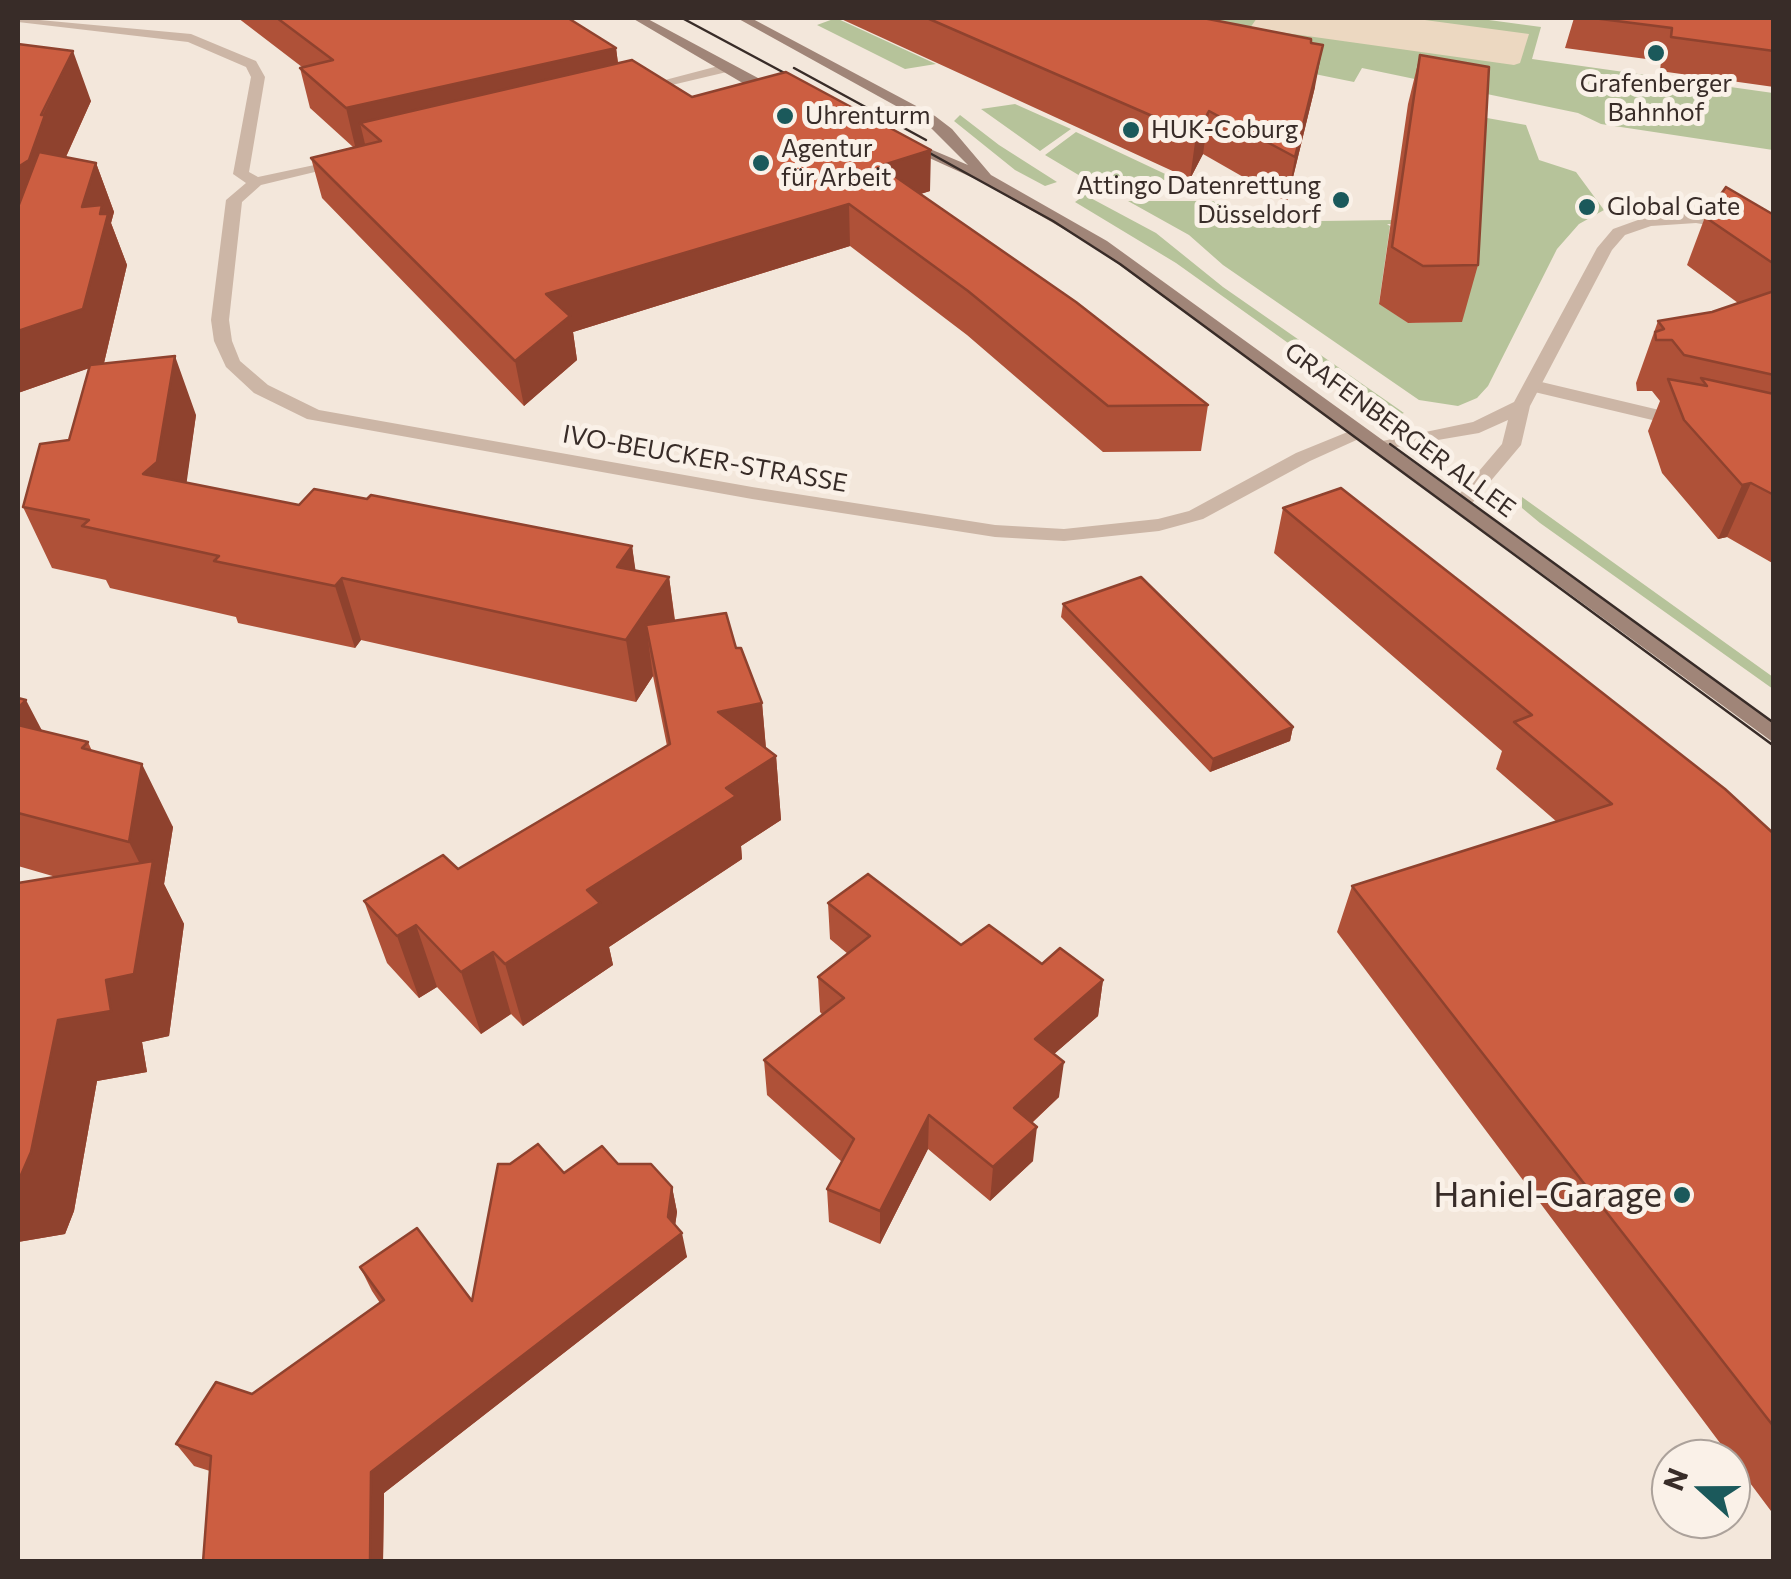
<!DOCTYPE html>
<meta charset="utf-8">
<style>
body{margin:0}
#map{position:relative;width:1791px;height:1579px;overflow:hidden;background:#f3e7db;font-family:Commissioner,sans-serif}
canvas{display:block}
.frame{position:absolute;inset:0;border:20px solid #382c28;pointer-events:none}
.north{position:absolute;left:1651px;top:1439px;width:100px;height:100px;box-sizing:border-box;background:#faf1e8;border:2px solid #aca29b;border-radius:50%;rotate:291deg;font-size:28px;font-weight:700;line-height:40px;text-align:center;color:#382c28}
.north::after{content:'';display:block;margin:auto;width:35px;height:45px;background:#1b595b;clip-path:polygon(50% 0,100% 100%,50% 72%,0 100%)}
</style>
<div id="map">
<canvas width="1791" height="1579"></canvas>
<div class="frame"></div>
<div class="north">N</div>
</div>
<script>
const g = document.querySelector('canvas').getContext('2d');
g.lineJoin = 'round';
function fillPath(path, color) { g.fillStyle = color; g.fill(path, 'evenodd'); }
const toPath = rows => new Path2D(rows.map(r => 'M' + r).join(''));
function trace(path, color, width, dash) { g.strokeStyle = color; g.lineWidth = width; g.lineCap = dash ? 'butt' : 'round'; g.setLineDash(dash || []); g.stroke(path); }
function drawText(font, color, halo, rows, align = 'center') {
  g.font = font + ' Commissioner,sans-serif'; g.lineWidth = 10; g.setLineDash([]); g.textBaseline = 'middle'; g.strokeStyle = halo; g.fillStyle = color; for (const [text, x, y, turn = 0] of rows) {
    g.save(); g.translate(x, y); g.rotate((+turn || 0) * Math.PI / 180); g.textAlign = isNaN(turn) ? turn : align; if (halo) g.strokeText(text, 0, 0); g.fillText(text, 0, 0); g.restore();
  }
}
const green = toPath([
 [836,18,936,64,905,69,817,25],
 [1110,18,1474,18,1541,27,1532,59,1773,93,1773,150,1601,124,1578,113,1362,68,1354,82,1285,68],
 [1015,104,1071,129,1040,151,981,109],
 [960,115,999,145,1057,182,1045,186,1015,170,954,121],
 [1476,116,1526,125,1539,160,1576,172,1604,210,1579,224,1557,249,1488,386,1477,398,1458,406,1419,400,1223,265,1189,235,1128,201,1213,201,1250,222,1393,220,1393,224,1387,224,1390,226,1379,303,1408,323,1462,321],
 [1076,132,1178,180,1087,180,1045,155],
 [1085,195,1156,233,1223,287,1404,413,1398,415,1375,405,1176,263,1075,202],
 [1522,497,1773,677,1773,689,1540,523,1522,508]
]);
const plaza = toPath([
 [1257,18,1410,18,1529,34,1520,63,1514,65,1250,28]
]);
const pedestrian = toPath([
 [1533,380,1693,418,1696,422,1686,428,1526,390,1526,382,1533,380]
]);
const minor = toPath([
 [18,18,191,34,256,61,265,77,249,172,258,177,352,157,352,163,261,185,242,202,229,320,232,341,240,361,268,385,319,410,752,487,995,525,1064,529,1158,519,1189,511,1296,453,1355,429,1362,427,1372,433,1310,461,1203,519,1159,531,1064,541,995,537,752,499,307,419,254,393,226,367,214,341,211,320,226,200,246,183,233,174,251,77,246,67,188,42,18,22,18,18],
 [726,64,731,65,731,71,634,94,627,90,726,64],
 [1696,213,1774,227,1774,237,1696,223,1651,226,1625,235,1612,250,1530,406,1521,445,1468,508,1461,510,1451,504,1502,444,1508,420,1479,433,1373,451,1373,443,1473,422,1514,402,1597,248,1613,229,1649,216,1696,213]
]);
const secondary = toPath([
 [632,18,646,18,786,93,779,97,746,85,632,18],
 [737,18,751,18,935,116,952,129,991,175,1107,241,1774,723,1774,743,1095,247,982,182,892,141,904,138,968,165,925,122,737,18]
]);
const tram = toPath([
 [682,18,805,84],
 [794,68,926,140],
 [906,140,1053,221,1120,264,1774,746],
 [1390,444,1774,723]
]);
const wall = toPath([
 [238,18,568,18,616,48,618,63,692,97,930,191,920,194,1208,405,1201,451,1103,452,967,335,850,246,573,332,577,360,524,406,322,198,311,158,353,147,310,108,300,68,302,67],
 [839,18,1203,18,1311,43,1315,87,1287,202,1203,154,1190,179],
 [1574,18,1774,18,1774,87,1660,71,1661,61,1565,48],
 [18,44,91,101,66,157,96,163,114,212,111,223,127,265,104,363,99,364,196,415,186,482,299,505,632,546,635,570,669,577,675,620,736,648,762,703,766,748,776,756,781,820,741,846,742,859,609,947,613,965,523,1026,511,1014,481,1034,437,987,419,998,387,963,364,901,458,869,667,746,653,676,636,702,361,640,355,648,238,623,236,617,110,588,106,580,52,568,23,507,69,440,89,368,18,393],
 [1420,55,1478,265,1462,322,1408,323,1379,304,1408,104],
 [1774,215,1774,564,1727,537,1718,539,1662,473,1648,431,1660,401,1652,391,1637,391,1636,383,1658,321,1712,312,1738,303,1687,265,1705,217],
 [1283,508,1774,834,1774,1515,1337,932,1352,886,1557,822,1496,769,1502,751,1274,553],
 [1063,604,1293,727,1290,741,1210,772,1061,617],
 [18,698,42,731,88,742,92,751,173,827,164,884,184,924,169,1036,142,1042,147,1072,97,1081,74,1211,65,1234,18,1242,18,883,56,877,18,866],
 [828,903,961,945,1103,980,1098,1016,1054,1054,1059,1097,1032,1123,1033,1161,990,1201,928,1149,880,1244,829,1222,827,1189,842,1162,767,1095,764,1060,823,1015,820,1012,818,977,848,954,830,939],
 [618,1164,672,1187,677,1212,675,1226,687,1257,384,1493,383,1562,203,1562,210,1471,194,1466,176,1444,252,1394,380,1303,372,1291,360,1267,472,1301,564,1173]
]);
const shadedWall = toPath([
 [1323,45,1315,87,1287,202,1295,157],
 [616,48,621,87,360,123,366,148,356,150,346,108],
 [73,51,91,101,63,163,30,226,18,196,18,167],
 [1209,111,1203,154,1190,179,1196,135],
 [931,150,930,191,880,207,880,166],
 [96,163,114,212,111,223,127,265,104,363,18,393,18,331,82,207],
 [849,204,850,246,573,332,577,360,524,406,515,361,546,294],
 [175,356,196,415,181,523,143,474],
 [1751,483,1727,537,1718,539,1742,485],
 [632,546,641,608,617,567],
 [669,577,677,639,646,625,653,676,636,702,626,640],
 [342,578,361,640,355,648,335,586],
 [26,700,59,763,18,747,18,708],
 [762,703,767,762,776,756,781,820,741,846,742,859,609,947,613,965,523,1026,505,964,587,890,718,712],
 [1293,727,1290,741,1210,772,1213,759],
 [142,764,173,827,164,884,184,924,169,1036,142,1042,147,1072,97,1081,74,1211,65,1234,18,1242,18,1176,58,1020,106,980,149,882,129,842],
 [416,925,437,987,419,998,397,936],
 [493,952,511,1014,481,1034,461,972],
 [1103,980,1098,1016,1031,1074,1035,1039],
 [1064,1062,1059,1097,1011,1142,1014,1108],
 [929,1115,928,1149,880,1244,880,1211],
 [1037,1127,1033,1161,990,1201,993,1167],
 [672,1187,677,1212,673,1240,682,1233,687,1257,384,1493,383,1562,370,1562,371,1472,668,1217]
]);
const building = toPath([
 [277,18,568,18,616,48,346,108,300,68,333,60,277,18],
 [927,18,1203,18,1311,39,1311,43,1323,45,1295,157,1209,111,1196,135,927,18],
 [1593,18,1774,18,1774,51,1671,37,1672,28,1593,18],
 [18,44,73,51,41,115,45,115,29,160,18,167,18,44],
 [1420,55,1489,67,1478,265,1423,266,1392,247,1420,55],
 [632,60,692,97,786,72,931,150,880,166,1076,302,1208,405,1108,406,968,291,849,204,546,294,570,316,515,361,311,158,381,141,360,123,632,60],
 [39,152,96,163,82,207,102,205,100,214,108,214,83,309,18,331,18,207,39,152],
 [1726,187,1774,215,1774,264,1705,217,1726,187],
 [1774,291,1774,375,1684,355,1672,340,1656,340,1655,332,1664,329,1658,321,1712,312,1774,291],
 [175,356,157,462,143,474,299,505,314,489,367,499,371,495,632,546,617,567,669,577,626,640,342,578,335,586,214,561,219,556,82,526,89,520,23,507,40,444,69,440,90,365,175,356],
 [1701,378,1774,394,1774,495,1751,483,1742,485,1684,420,1668,379,1707,386,1701,378],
 [1341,488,1725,789,1774,834,1774,1427,1352,886,1612,804,1514,722,1532,715,1283,508,1341,488],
 [1141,577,1293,727,1213,759,1063,604,1141,577],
 [726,613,736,648,741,648,762,703,718,712,776,756,726,788,736,796,587,890,600,903,505,964,493,952,461,972,416,925,397,936,364,901,443,855,458,869,670,744,646,625,726,613],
 [18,698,26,700,18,708,18,698],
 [18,725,88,742,82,748,142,764,129,842,18,813,18,725],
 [153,861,134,974,106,980,111,1011,58,1020,31,1152,21,1175,18,1176,18,883,153,861],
 [868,874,961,945,989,925,1042,964,1060,948,1103,980,1035,1039,1064,1062,1014,1108,1037,1127,993,1167,929,1115,880,1211,827,1189,854,1139,764,1060,844,998,818,977,870,936,828,903,868,874],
 [538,1144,564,1173,602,1146,618,1164,651,1164,672,1187,668,1217,682,1233,371,1472,370,1562,203,1562,211,1456,176,1444,216,1382,252,1394,384,1300,360,1267,417,1228,472,1301,498,1164,510,1164,538,1144]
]);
const markers = [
 [1656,53,10,"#1b595b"],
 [785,116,10,"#1b595b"],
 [1131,130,10,"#1b595b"],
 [761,163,10,"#1b595b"],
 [1341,200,10,"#1b595b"],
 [1587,207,10,"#1b595b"],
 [1682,1195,10,"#1b595b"]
];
const farPoinames = [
 ["Grafenberger",1656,84,"center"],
 ["Bahnhof",1656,113,"center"],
 ["Uhrenturm",805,116],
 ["HUK-Coburg",1151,130],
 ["Agentur",781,149],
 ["für Arbeit",781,178],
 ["Attingo Datenrettung",1321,186,"right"],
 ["Düsseldorf",1321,215,"right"],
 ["Global Gate",1607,207]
];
const farStreetnames = [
 ["GRAFENBERGER ALLEE",1400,430,36],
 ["IVO-BEUCKER-STRASSE",705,459,10]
];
const nearPoinames = [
 ["Haniel-Garage",1662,1195]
];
fillPath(green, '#b6c39a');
fillPath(plaza, '#ecd8c1');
fillPath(pedestrian, '#ccb6a6');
fillPath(minor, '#ccb6a6');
fillPath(secondary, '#a08578');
trace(tram, '#382c28', 2.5);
fillPath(wall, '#af5138');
fillPath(shadedWall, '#8f422e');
fillPath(building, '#cc5e41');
trace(building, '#8f422e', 2.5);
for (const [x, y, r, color] of markers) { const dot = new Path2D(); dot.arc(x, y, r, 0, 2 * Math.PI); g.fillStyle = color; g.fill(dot); trace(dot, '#faf1e8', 4); }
drawText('25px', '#382c28', '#faf1e8', farPoinames, 'left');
drawText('25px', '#382c28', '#faf1e8', farStreetnames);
drawText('35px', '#382c28', '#faf1e8', nearPoinames, 'right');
</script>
